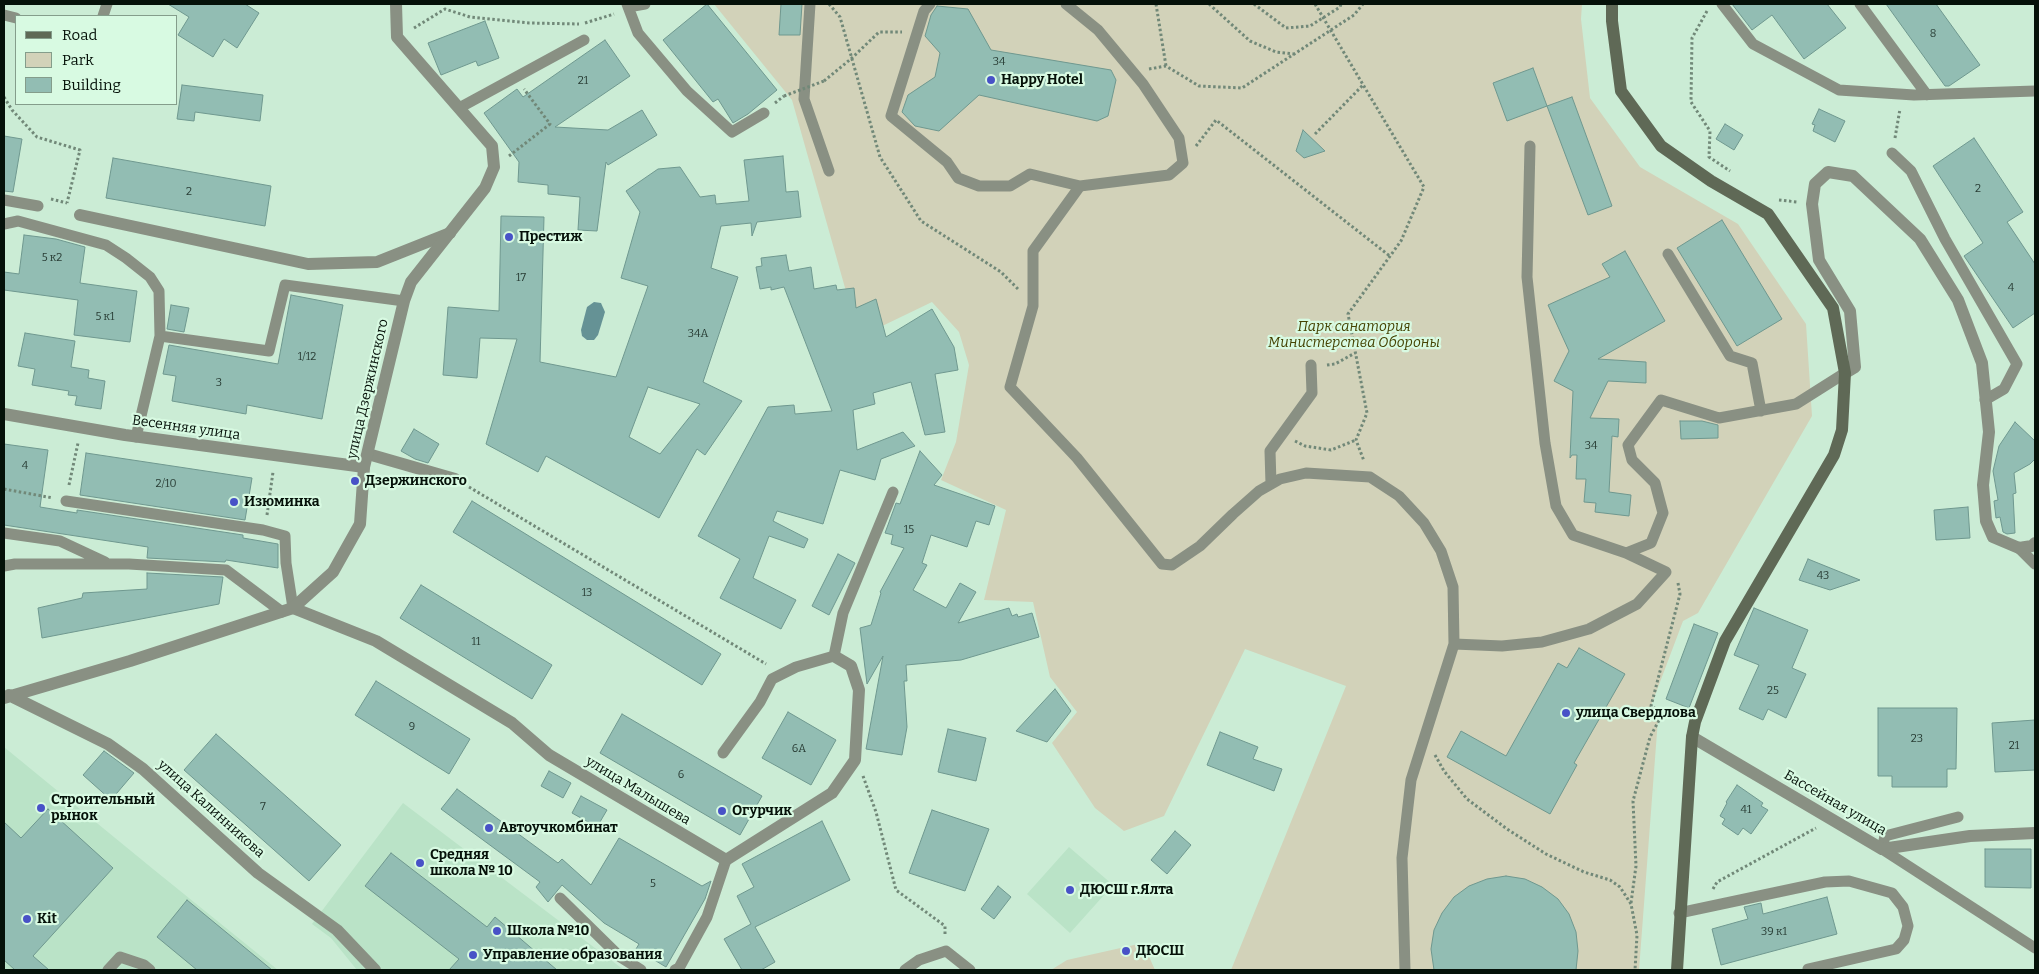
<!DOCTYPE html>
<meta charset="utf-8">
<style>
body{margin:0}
#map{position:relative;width:2039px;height:974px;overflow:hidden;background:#cbecd5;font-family:Bitter,serif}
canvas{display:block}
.frame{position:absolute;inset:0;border:5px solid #051109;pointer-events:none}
.legend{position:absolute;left:15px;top:15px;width:162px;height:90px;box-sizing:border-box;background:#d8fae2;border:1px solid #849d8b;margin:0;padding:6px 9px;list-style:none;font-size:15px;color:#051109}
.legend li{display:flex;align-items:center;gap:10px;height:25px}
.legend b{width:25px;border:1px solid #849d8b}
</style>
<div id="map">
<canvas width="2039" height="974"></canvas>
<div class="frame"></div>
<ul class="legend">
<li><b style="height:6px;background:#5f6956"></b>Road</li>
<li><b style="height:14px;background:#d2d2b9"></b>Park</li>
<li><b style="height:14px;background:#92bdb3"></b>Building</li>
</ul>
</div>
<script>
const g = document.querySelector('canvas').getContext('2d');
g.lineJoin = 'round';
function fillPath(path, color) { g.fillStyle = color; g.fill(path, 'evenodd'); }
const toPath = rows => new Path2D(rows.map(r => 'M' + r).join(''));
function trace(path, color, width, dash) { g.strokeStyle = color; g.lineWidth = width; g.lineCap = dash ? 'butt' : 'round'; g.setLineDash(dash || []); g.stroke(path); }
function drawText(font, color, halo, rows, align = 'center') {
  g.font = font + ' Bitter,serif'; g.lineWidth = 4.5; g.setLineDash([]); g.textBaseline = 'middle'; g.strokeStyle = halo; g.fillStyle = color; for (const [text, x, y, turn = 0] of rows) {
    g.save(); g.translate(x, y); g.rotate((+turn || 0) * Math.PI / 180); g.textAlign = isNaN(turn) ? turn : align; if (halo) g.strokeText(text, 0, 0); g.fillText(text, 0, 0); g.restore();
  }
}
const built = toPath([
 [4,747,153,869,278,970,4,970],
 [403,803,624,970,357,970,331,938,312,924],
 [1069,847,1113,885,1070,933,1027,894]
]);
const green = toPath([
 [714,4,1582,4,1581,19,1590,98,1640,167,1738,224,1806,324,1812,416,1698,613,1683,621,1651,706,1658,719,1639,970,1231,970,1346,686,1245,649,1164,816,1124,831,1095,808,1052,743,1077,712,1050,677,1033,602,984,600,1006,510,941,480,956,442,969,365,959,332,932,302,876,329,851,309,792,100],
 [1143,943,1155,970,1051,970,1067,960]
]);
const water = toPath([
 [594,302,601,303,605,312,598,335,594,340,587,340,582,336,581,330,587,307]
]);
const building = toPath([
 [168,4,245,4,259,13,237,48,224,39,213,57,178,35,189,17,168,4],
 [707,4,777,90,748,114,733,123,718,99,713,102,663,40,707,4],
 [781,4,802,4,800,35,779,35,781,4],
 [1732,4,1827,4,1846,28,1804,59,1772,15,1752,30,1732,4],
 [1886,4,1936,4,1980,65,1949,86,1945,86,1886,4],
 [937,6,968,9,991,50,1111,70,1116,80,1108,116,1097,121,979,95,939,131,915,126,902,112,908,95,935,77,940,53,925,36,931,15,937,6],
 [485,21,499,58,478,66,476,61,441,75,428,43,485,21],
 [605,40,630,76,555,127,608,130,642,110,657,135,608,165,606,162,597,231,578,230,580,197,548,194,548,185,518,182,519,162,484,113,517,89,523,97,605,40],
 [1533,68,1547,106,1507,121,1493,83,1533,68],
 [182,85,263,95,260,121,195,112,194,121,177,119,182,85],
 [1572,97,1612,206,1588,215,1547,106,1572,97],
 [1819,109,1845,121,1835,142,1813,131,1815,125,1812,124,1819,109],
 [1725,124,1743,135,1734,150,1716,139,1725,124],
 [1303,130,1325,151,1304,158,1296,151,1303,130],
 [4,136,22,139,13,192,4,191,4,136],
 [1974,138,2023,212,2007,222,2035,264,2035,313,2013,328,1964,256,1983,243,1933,166,1974,138],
 [783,156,786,192,798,191,801,217,757,222,752,236,751,223,721,226,711,268,738,277,703,382,742,401,705,455,697,449,659,518,546,456,538,472,486,444,517,339,480,338,477,378,443,375,448,307,499,311,501,216,544,217,540,362,616,377,648,286,621,278,640,212,626,191,658,169,680,167,700,197,715,195,716,204,749,201,744,160,783,156],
 [648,387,700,404,660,454,629,437,648,387],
 [113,158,271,186,265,226,106,198,113,158],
 [1722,220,1782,319,1737,346,1677,248,1722,220],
 [24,235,56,239,85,247,80,283,137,291,130,342,74,335,78,300,4,290,4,272,19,274,24,235],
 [1625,251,1665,321,1598,359,1646,362,1646,383,1608,381,1590,418,1619,419,1618,437,1612,436,1609,492,1631,495,1629,516,1595,512,1596,503,1584,502,1586,479,1576,479,1577,455,1572,455,1570,458,1573,391,1554,381,1569,351,1548,305,1610,277,1602,264,1625,251],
 [786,255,789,271,811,267,814,289,836,285,837,290,854,288,856,308,876,299,886,337,932,309,954,347,958,370,935,374,945,432,925,435,911,382,873,393,875,404,853,410,857,450,903,432,915,446,881,459,875,480,840,470,823,524,777,511,773,521,808,539,804,548,769,536,753,578,796,600,781,629,720,598,740,559,698,536,768,407,794,405,795,414,832,411,784,287,771,290,771,287,760,289,756,267,762,266,761,258,786,255],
 [291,295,343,305,322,419,247,405,246,414,172,401,176,376,163,374,169,345,278,364,291,295],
 [171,305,189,308,184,332,167,329,171,305],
 [25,333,75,341,71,367,89,370,88,378,105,381,101,409,75,405,77,396,68,395,69,391,32,385,35,369,18,366,25,333],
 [1680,421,1702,421,1718,425,1718,438,1681,439,1680,421],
 [2015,422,2035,441,2035,459,2030,464,2014,473,2016,493,2013,494,2015,533,2007,534,2003,532,2000,517,1996,518,1994,501,1998,500,1993,471,1999,446,2015,422],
 [414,429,439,444,428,463,415,459,401,451,414,429],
 [4,444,48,450,40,507,77,513,77,510,243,535,243,538,278,544,278,568,226,560,225,562,147,558,148,547,4,525,4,444],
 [920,451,942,475,934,485,995,506,989,525,976,521,967,547,931,535,922,563,927,565,913,590,946,608,960,583,976,592,958,623,1009,608,1012,616,1017,614,1018,617,1032,613,1039,637,961,660,906,665,907,681,904,681,907,727,902,755,866,749,883,656,867,684,860,628,871,625,881,593,880,592,904,548,891,544,893,535,885,533,896,503,900,504,920,451],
 [86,453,252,478,245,520,80,495,86,453],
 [472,501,721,654,702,685,453,532,472,501],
 [1968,507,1970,538,1936,540,1934,510,1968,507],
 [838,554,855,563,829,615,812,606,838,554],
 [1808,559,1860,580,1830,590,1799,580,1808,559],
 [147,573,223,577,219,604,42,638,38,608,82,598,83,593,147,589,147,573],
 [421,585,552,665,532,699,400,618,421,585],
 [1754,608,1808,630,1792,668,1806,674,1786,718,1768,709,1763,720,1739,709,1759,665,1734,655,1754,608],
 [1694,624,1718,633,1689,708,1666,699,1694,624],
 [1579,648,1625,674,1574,763,1577,765,1550,814,1447,757,1461,731,1506,756,1558,663,1567,668,1579,648],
 [376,681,470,739,449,774,355,715,376,681],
 [1055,689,1071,711,1047,742,1016,731,1055,689],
 [1878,708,1957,708,1956,769,1947,769,1947,787,1892,787,1892,776,1878,776,1878,708],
 [788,712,836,740,811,785,762,758,788,712],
 [622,714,762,796,740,835,600,753,622,714],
 [2035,720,2035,770,1995,772,1992,723,2035,720],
 [948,729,986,738,976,781,938,772,948,729],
 [1220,732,1258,747,1253,759,1282,769,1274,791,1207,765,1220,732],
 [216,734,341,845,309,881,184,770,216,734],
 [104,751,134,773,111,800,83,775,104,751],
 [549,771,571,783,563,798,541,786,549,771],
 [1737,785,1763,803,1761,806,1768,810,1751,834,1743,828,1738,835,1722,824,1725,819,1720,816,1727,803,1726,802,1737,785],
 [457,789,558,863,562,859,591,885,619,838,702,886,711,881,705,899,666,967,636,949,639,944,604,923,562,885,548,902,536,887,540,882,441,809,457,789],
 [581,796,607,810,597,827,572,813,581,796],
 [48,809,113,868,33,956,49,970,15,970,4,960,4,822,21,838,48,809],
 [932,810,989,829,965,891,909,873,932,810],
 [822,821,850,880,755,927,775,962,761,970,742,970,724,939,751,924,737,896,754,887,742,864,822,821],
 [1175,831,1191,845,1167,874,1151,860,1175,831],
 [1985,849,2031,849,2031,888,1985,887,1985,849],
 [391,853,487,927,495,917,557,970,449,970,459,959,365,886,391,853],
 [1506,876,1525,879,1542,887,1558,899,1569,914,1576,932,1578,951,1576,970,1434,970,1431,949,1434,930,1442,913,1454,897,1469,886,1487,879,1506,876],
 [998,886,1011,897,994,919,981,909,998,886],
 [1827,897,1837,934,1721,965,1712,929,1748,919,1744,907,1761,903,1763,914,1827,897],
 [187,900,272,970,197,970,157,937,187,900]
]);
const path = toPath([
 [829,4,840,17,880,157,921,221,1001,272,1018,289],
 [1156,4,1166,66],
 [1209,4,1250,41,1276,52,1294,54],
 [1254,4,1286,28,1310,26,1340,7,1341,4],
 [1315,4,1424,187,1401,241,1348,314,1367,413,1356,440,1364,461],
 [1707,11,1692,38,1691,102,1710,131,1709,157,1730,171],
 [585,23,614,14],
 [414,28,445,9,470,17,529,23,579,24],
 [1149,69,1166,66,1199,86,1242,88,1354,15,1363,4],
 [824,81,852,58,879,32,902,32],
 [4,97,12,110,37,137,80,150,67,203],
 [775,103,784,96],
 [1315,134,1364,84],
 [1895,138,1900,109],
 [1196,146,1216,120,1391,257],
 [509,156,550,124,524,89],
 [51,199,67,203],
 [1779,200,1797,202],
 [1327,365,1335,364,1355,353],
 [1295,441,1305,446,1331,450,1356,440],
 [69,485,78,443],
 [469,487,766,664],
 [4,489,53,498],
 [267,515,273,472],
 [1678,583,1680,594,1651,706,1663,713,1680,718],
 [1435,755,1444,771,1467,799,1507,829,1546,854,1584,872,1610,880,1620,887,1631,904,1637,935,1635,970],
 [863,776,876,812,896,890,945,926,945,936],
 [1713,889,1717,882,1816,828],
 [1631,903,1636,866,1633,801,1650,737,1663,713]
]);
const service = toPath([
 [627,4,638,33,687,91,732,132,764,113],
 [810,4,804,99,829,171],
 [930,4,924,11,891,116,947,162,958,178,979,186,1010,186,1030,174,1080,186,1169,175,1183,163,1179,138,1143,84,1098,30,1066,4],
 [1722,4,1753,44,1839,90,1914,95,2035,91],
 [1860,4,1927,95],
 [628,7,645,4],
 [4,15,16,18],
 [103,16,107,4],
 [459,108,584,40],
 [1530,146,1527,277,1545,443,1556,506,1573,535,1626,553,1651,543,1663,513,1655,483,1632,460,1628,445,1661,400,1719,418,1796,404,1845,373],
 [1892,153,1911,171,1945,239,2017,364,2004,389,1985,400],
 [1080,186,1033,251,1033,306,1010,387,1077,458,1162,564,1172,565,1200,546,1233,514,1259,491,1280,479,1306,473,1370,477,1399,496,1424,523,1441,551,1453,587,1454,644,1411,780,1402,858,1405,970],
 [4,200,38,206],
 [4,224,18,221,106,245,126,258,150,277,159,291,160,336],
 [1668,254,1730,356,1752,363,1761,411],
 [136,437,160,336,269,351,285,285,404,301],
 [1271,484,1270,451,1312,393,1311,365],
 [66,501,263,530,285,536,286,563,293,608],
 [4,533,60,541,105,562],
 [2019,548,2035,564],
 [4,566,15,564,129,564,226,570,282,612],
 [1454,644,1502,646,1542,642,1589,629,1637,604,1666,572,1626,553],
 [723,753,760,702,772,679,796,667,834,656,843,613,893,492],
 [1958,817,1885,836,1882,849,2035,948],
 [560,898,619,956,641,970],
 [1679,913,1825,882,1849,881,1892,893,1903,907,1908,926,1904,940,1896,949,1808,969],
 [108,970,120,957,144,965,150,970],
 [675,970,679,968,707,917,726,860],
 [905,970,919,960,946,951,970,970]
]);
const minor = toPath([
 [80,215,308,264,377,262,450,233],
 [1845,373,1855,367,1850,311,1819,260,1812,204,1815,184,1828,172,1853,176,1920,239,1958,300,1982,363,1989,432,1983,485,1986,521,1993,537,2019,548,2032,546,2035,543],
 [4,414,125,435,364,467],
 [368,454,455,479],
 [293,608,376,641,512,723,549,755,726,860,832,793,855,760,859,690,851,666,834,656],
 [1692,737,1882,849,1970,836,2035,833]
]);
const tertiary = toPath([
 [9,695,108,744,143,769,258,873,337,930,375,970],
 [4,698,130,661,293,608,333,572,360,524,364,467,404,301,411,282,485,188,494,167,492,146,397,37,396,4]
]);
const secondary = toPath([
 [1612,4,1612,21,1621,91,1661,146,1711,181,1768,214,1833,308,1845,373,1842,430,1834,455,1725,641,1695,722,1692,737,1677,970]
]);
const pathBridge = toPath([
 [784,96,824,81]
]);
const markers = [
 [991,80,5,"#4852c7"],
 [509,237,5,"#4852c7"],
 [355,481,5,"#4852c7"],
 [234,502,5,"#4852c7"],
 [1566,713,5,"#4852c7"],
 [41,808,5,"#4852c7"],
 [722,811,5,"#4852c7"],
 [489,828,5,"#4852c7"],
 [420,863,5,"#4852c7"],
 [1070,890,5,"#4852c7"],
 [27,919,5,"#4852c7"],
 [497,931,5,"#4852c7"],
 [1126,951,5,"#4852c7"],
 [473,955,5,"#4852c7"]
];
const numberNames = [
 ["8",1933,34],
 ["34",999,62],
 ["21",583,81],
 ["2",1978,189],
 ["2",189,192],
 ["5 к2",52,258],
 ["17",521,278],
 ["4",2011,288],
 ["5 к1",105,317],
 ["34А",698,334],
 ["1/12",307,357],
 ["3",219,383],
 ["34",1591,446],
 ["4",25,466],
 ["2/10",166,484],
 ["15",909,530],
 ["43",1823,576],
 ["13",587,593],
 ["11",476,642],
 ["25",1773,691],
 ["9",412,727],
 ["23",1917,739],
 ["21",2014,746],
 ["6А",799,749],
 ["6",681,775],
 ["7",263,807],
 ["41",1746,810],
 ["5",653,884],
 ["39 к1",1774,932]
];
const poiNames = [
 ["Happy Hotel",1001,80],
 ["Престиж",519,237],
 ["Дзержинского",365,481],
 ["Изюминка",244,502],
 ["улица Свердлова",1576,713],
 ["Строительный",51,800],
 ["рынок",51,816],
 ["Огурчик",732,811],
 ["Автоучкомбинат",499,828],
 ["Средняя",430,855],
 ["школа № 10",430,871],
 ["ДЮСШ г.Ялта",1080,890],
 ["Kit",37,919],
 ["Школа №10",507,931],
 ["ДЮСШ",1136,951],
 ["Управление образования",483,955]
];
const parkNames = [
 ["Парк санатория",1354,327],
 ["Министерства Обороны",1354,343]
];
const streetNames = [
 ["улица Дзержинского",368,389,-77],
 ["Весенняя улица",186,428,8],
 ["улица Малышева",638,791,31],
 ["Бассейная улица",1835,803,30],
 ["улица Калинникова",211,809,42]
];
fillPath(built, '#bae3c7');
fillPath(green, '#d2d2b9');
fillPath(water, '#659295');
fillPath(building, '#92bdb3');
trace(building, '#6f988f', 1);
trace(path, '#718878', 3, [2.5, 2.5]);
trace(service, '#899083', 11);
trace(minor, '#899083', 12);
trace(tertiary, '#899083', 12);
trace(secondary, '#5f6956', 12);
trace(pathBridge, '#718878', 3, [2.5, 2.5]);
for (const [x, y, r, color] of markers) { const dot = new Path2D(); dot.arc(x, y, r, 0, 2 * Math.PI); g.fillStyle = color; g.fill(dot); trace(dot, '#d8fae2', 2); }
drawText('11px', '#283c34', null, numberNames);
drawText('bold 14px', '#051109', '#d8fae2', poiNames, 'left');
drawText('italic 14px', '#454303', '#d8fae2', parkNames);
drawText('14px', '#051109', '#d8fae2', streetNames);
</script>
